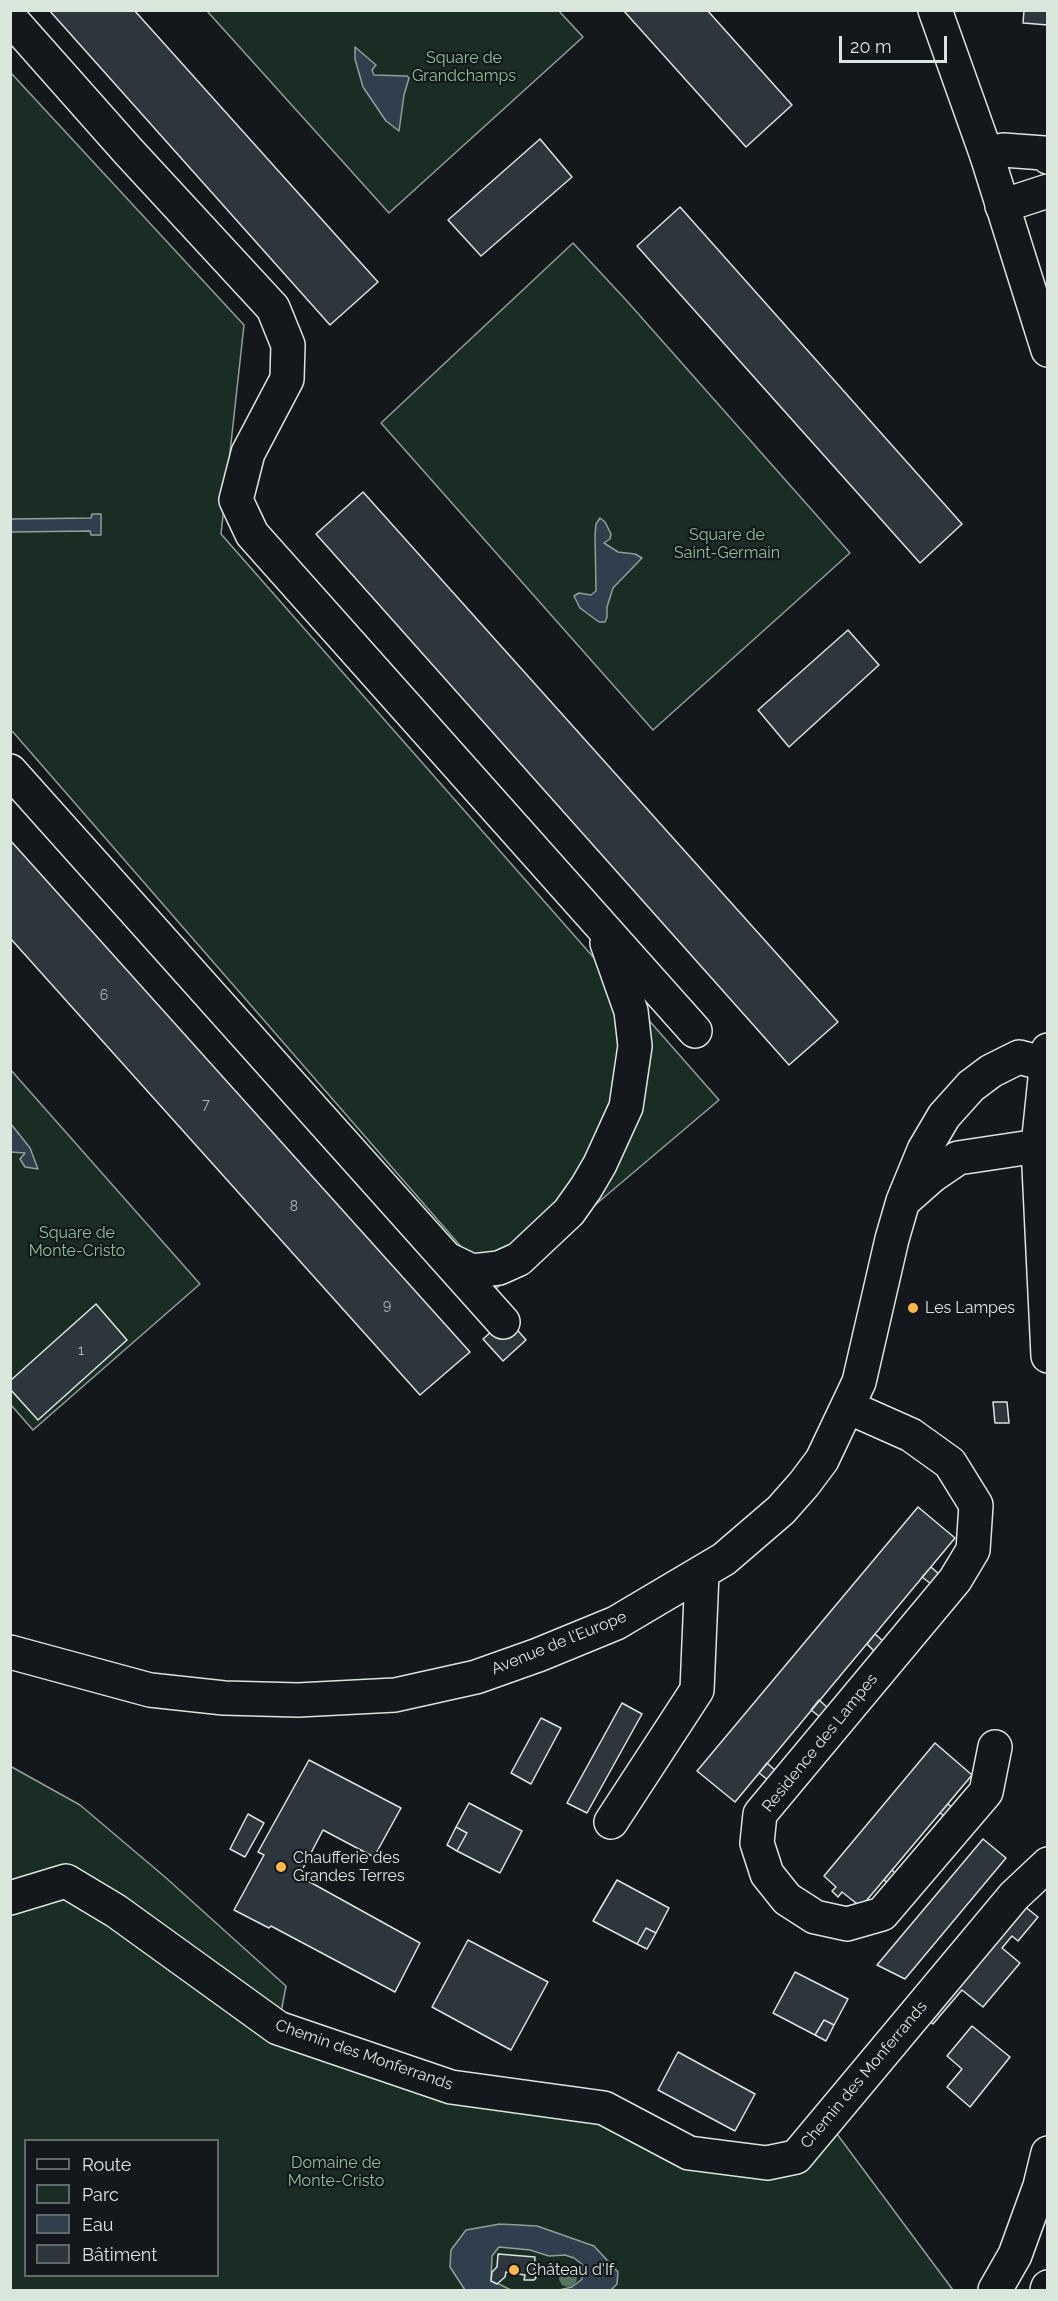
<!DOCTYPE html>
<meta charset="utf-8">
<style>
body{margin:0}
#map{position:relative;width:1058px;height:2301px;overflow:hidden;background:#14181c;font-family:Raleway,sans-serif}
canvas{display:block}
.frame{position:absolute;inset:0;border:12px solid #d8e6dc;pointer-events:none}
.legend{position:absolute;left:24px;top:2139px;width:195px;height:138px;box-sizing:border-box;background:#14181c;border:2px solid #626a69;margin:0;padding:8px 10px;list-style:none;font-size:18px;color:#d8e6dc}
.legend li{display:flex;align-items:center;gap:12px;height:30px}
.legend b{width:30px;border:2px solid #626a69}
.scale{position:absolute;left:839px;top:36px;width:108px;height:27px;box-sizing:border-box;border:3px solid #d8e6dc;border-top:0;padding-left:8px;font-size:18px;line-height:21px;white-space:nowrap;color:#d8e6dc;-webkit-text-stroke:4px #14181c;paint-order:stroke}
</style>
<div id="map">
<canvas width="1058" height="2301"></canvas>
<div class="frame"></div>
<ul class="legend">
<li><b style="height:8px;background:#14181c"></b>Route</li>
<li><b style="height:16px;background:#1a2d24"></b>Parc</li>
<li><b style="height:16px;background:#2f3f4d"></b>Eau</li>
<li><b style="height:16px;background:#2c363c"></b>Bâtiment</li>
</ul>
<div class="scale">20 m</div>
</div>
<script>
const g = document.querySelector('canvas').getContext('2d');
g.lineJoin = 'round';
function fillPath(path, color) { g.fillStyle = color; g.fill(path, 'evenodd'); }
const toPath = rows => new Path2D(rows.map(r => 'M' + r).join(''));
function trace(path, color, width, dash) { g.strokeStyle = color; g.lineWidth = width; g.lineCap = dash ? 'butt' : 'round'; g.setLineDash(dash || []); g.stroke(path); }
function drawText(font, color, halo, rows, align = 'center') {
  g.font = font + ' Raleway,sans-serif'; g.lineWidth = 4.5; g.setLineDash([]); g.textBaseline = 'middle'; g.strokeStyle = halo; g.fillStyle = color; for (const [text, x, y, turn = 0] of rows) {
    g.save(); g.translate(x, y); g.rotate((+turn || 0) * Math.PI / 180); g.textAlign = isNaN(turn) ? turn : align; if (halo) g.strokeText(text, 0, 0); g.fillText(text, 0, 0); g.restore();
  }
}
const green = toPath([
 [207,11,559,11,583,37,389,213,207,11],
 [11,73,244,325,221,534,719,1100,497,1288,13,732,11,732,11,73],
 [573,243,626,300,850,553,653,730,381,423,573,243],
 [10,1069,200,1284,33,1430,11,1405,10,1069],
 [10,1766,80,1805,165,1877,286,1986,278,2028,767,2163,834,2130,953,2290,11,2290,10,1766],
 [26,2140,218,2140,218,2276,26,2276,26,2140]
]);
const water = toPath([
 [355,47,376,65,372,70,374,75,407,76,409,78,404,95,399,131,386,121,363,87,355,59,355,47],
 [92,514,101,514,101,535,91,535,90,531,11,532,11,519,91,518,92,514],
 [600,518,605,522,611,534,610,539,604,543,618,552,635,554,642,558,613,588,607,607,607,617,605,622,599,622,580,608,574,596,579,593,591,595,596,591,595,535,596,524,600,518],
 [11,1124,30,1148,38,1169,25,1167,20,1159,25,1153,11,1152,11,1124],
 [500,2224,537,2226,594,2246,618,2272,617,2284,611,2290,559,2290,572,2287,582,2279,583,2265,574,2258,565,2255,549,2256,530,2250,499,2247,492,2256,491,2280,511,2290,465,2290,450,2267,451,2250,466,2230,500,2224]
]);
const building = toPath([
 [49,10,134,10,378,282,330,325,49,10],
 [623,10,707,10,792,105,746,147,623,10],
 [1024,10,1048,10,1048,25,1023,23,1024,10],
 [540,139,572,177,481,256,448,220,540,139],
 [680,207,962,524,920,563,637,246,680,207],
 [363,492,838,1022,789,1065,316,534,363,492],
 [848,630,879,665,789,747,758,710,848,630],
 [10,840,470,1352,420,1395,10,938,10,840],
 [96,1304,127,1340,38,1420,10,1389,10,1381,96,1304],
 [507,1318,526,1340,503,1361,483,1339,507,1318],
 [993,1402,1007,1402,1009,1423,995,1423,993,1402],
 [918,1507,955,1538,735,1802,697,1771,918,1507],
 [931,1567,940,1575,931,1584,922,1577,931,1567],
 [875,1634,883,1641,874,1651,867,1644,875,1634],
 [819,1700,828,1708,820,1717,811,1710,819,1700],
 [622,1703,642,1714,587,1813,567,1803,622,1703],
 [541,1718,561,1728,531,1784,511,1773,541,1718],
 [935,1743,972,1775,861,1907,842,1892,838,1897,832,1891,836,1887,824,1876,935,1743],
 [309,1760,401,1808,374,1857,323,1830,299,1876,420,1943,395,1992,271,1926,269,1928,234,1910,264,1855,258,1852,309,1760],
 [767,1763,776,1771,768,1780,759,1773,767,1763],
 [469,1803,522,1831,500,1873,457,1851,467,1833,456,1827,469,1803],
 [948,1804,957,1811,949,1820,940,1813,948,1804],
 [248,1814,264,1823,245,1857,230,1849,248,1814],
 [456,1827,467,1833,457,1851,447,1845,456,1827],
 [983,1839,1006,1858,905,1979,877,1965,983,1839],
 [892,1870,901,1879,893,1887,884,1880,892,1870],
 [617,1880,669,1908,656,1933,646,1928,637,1944,593,1921,617,1880],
 [1019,1902,1038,1917,1018,1941,1012,1936,1002,1948,1020,1963,983,2007,962,1990,933,2024,924,2016,1019,1902],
 [646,1928,656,1933,647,1949,637,1944,646,1928],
 [468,1940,548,1982,511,2050,432,2007,468,1940],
 [795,1972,848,1999,834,2025,824,2020,815,2035,773,2013,795,1972],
 [824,2020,834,2025,826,2041,815,2035,824,2020],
 [972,2026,1010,2057,970,2107,947,2087,962,2069,947,2056,972,2026],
 [678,2052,755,2094,735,2131,658,2090,678,2052],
 [498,2254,535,2257,534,2274,536,2278,534,2280,524,2280,525,2275,506,2272,505,2277,497,2284,491,2281,492,2272,497,2267,498,2254]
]);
const minor = toPath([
 [10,18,128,151,273,308,288,345,287,379,248,453,236,500,252,534,695,1031],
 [987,156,1003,150,1044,153,1048,157],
 [1002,206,1048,191],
 [10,771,503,1322],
 [907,1198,933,1175,958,1158,1038,1146,1048,1135],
 [447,1259,472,1271,499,1268,519,1259,569,1212,586,1188,600,1164,626,1107,635,1046,631,1011,607,943],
 [848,1407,911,1435,950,1463,976,1505,973,1550,955,1580,760,1814,757,1843,767,1874,787,1899,815,1917,847,1924,882,1914,986,1792,995,1747],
 [10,1652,150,1690,224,1698,298,1700,395,1695,476,1677,538,1655,616,1623,724,1559,781,1510,804,1484,822,1460,859,1382,892,1239,903,1201,924,1150,944,1116,971,1086,991,1071,1019,1057,1045,1064,1048,1067],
 [611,1822,697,1690,702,1573],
 [10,1898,66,1881,116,1911,278,2028,451,2087,604,2108,689,2153,767,2163,796,2157,1014,1896,1048,1864],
 [1047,2290,1048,2287]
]);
const major = toPath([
 [935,10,987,156,1048,350],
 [1048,1050,1038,1146,1048,1356],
 [995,2290,1015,2255,1040,2186,1048,2153]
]);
const trees = [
 [568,2278]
];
const markers = [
 [913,1308,6,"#ffb74d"],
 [281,1867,6,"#ffb74d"],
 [514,2270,6,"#ffb74d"]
];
const numberNames = [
 ["6",104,996],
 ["7",206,1105],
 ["8",294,1207],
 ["9",387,1306],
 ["1",81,1351]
];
const parkNames = [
 ["Square de",464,58],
 ["Grandchamps",464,76],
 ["Square de",727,535],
 ["Saint-Germain",727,553],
 ["Square de",77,1233],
 ["Monte-Cristo",77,1251],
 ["Domaine de",336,2163],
 ["Monte-Cristo",336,2181]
];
const poiNames = [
 ["Les Lampes",925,1308],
 ["Chaufferie des",293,1858],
 ["Grandes Terres",293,1876],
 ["Château d'If",526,2270]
];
const streetNames = [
 ["Avenue de l'Europe",559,1643,-22],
 ["Residence des Lampes",820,1743,-51],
 ["Chemin des Monferrands",364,2055,19],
 ["Chemin des Monferrands",864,2075,-50]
];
fillPath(green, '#1a2d24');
trace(green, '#939e99', 1.5);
fillPath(water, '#2f3f4d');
trace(water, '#939e99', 1.5);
fillPath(building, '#2c363c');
trace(building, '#d8e6dc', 1.5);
trace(minor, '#d8e6dc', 36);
trace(major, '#d8e6dc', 36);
trace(minor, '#14181c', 33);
trace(major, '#14181c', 33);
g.fillStyle = '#55745f';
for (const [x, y] of trees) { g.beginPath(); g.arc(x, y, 9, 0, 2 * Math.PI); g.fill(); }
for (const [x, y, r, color] of markers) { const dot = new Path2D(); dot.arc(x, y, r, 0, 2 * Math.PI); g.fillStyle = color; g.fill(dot); trace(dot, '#14181c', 2); }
drawText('14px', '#adbab4', null, numberNames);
drawText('16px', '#8ac095', '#14181c', parkNames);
drawText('16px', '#d8e6dc', '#14181c', poiNames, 'left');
drawText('16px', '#d8e6dc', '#14181c', streetNames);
</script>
